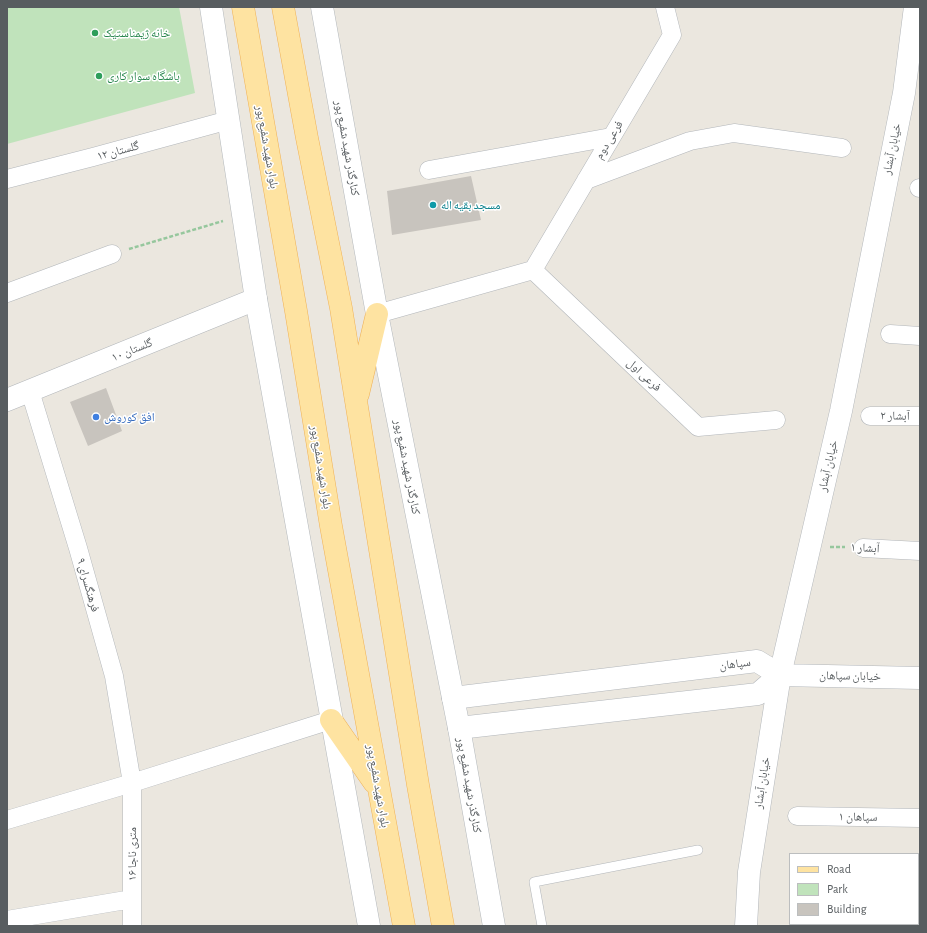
<!DOCTYPE html>
<meta charset="utf-8">
<style>
body{margin:0}
#map{position:relative;width:927px;height:933px;overflow:hidden;background:#ebe7df;font-family:"Alegreya Sans",sans-serif}
canvas{display:block}
.frame{position:absolute;inset:0;border:8px solid #585d60;pointer-events:none}
.legend{position:absolute;left:789px;top:853px;width:130px;height:72px;box-sizing:border-box;background:#fff;border:1px solid #bcbebf;margin:0;padding:5px 7px;list-style:none;font-size:12px;color:#585d60}
.legend li{display:flex;align-items:center;gap:8px;height:20px}
.legend b{width:20px;border:1px solid #bcbebf}
</style>
<div id="map">
<canvas width="927" height="933"></canvas>
<div class="frame"></div>
<ul class="legend">
<li><b style="height:5px;background:#fee3a1"></b>Road</li>
<li><b style="height:11px;background:#c0e3bb"></b>Park</li>
<li><b style="height:11px;background:#c8c4be"></b>Building</li>
</ul>
</div>
<script>
const g = document.querySelector('canvas').getContext('2d');
g.lineJoin = 'round';
function fillPath(path, color) { g.fillStyle = color; g.fill(path, 'evenodd'); }
const toPath = rows => new Path2D(rows.map(r => 'M' + r).join(''));
function trace(path, color, width, dash) { g.strokeStyle = color; g.lineWidth = width; g.lineCap = dash ? 'butt' : 'round'; g.setLineDash(dash || []); g.stroke(path); }
function drawText(font, color, halo, rows, align = 'center') {
  g.font = font + ' "Alegreya Sans","Noto Naskh Arabic",sans-serif'; g.lineWidth = 3; g.setLineDash([]); g.textBaseline = 'middle'; g.strokeStyle = halo; g.fillStyle = color; for (const [text, x, y, turn = 0] of rows) {
    g.save(); g.translate(x, y); g.rotate((+turn || 0) * Math.PI / 180); g.textAlign = isNaN(turn) ? turn : align; if (halo) g.strokeText(text, 0, 0); g.fillText(text, 0, 0); g.restore();
  }
}
const green = toPath([
 [7,7,179,7,195,93,7,144]
]);
const building = toPath([
 [471,176,481,220,392,235,387,191],
 [106,388,122,431,88,446,70,402]
]);
const path = toPath([
 [129,249,223,221],
 [830,547,845,547]
]);
const service = toPath([
 [542,926,534,882,698,850]
]);
const minor = toPath([
 [429,170,611,137],
 [7,179,93,157,229,120],
 [586,180,690,141,734,133,842,148],
 [919,188,920,188],
 [533,270,698,427,776,420],
 [533,270,672,35,665,7],
 [7,293,112,254],
 [377,314,533,270],
 [890,334,920,336],
 [30,391,78,548,114,676,132,783,132,926],
 [870,416,920,416],
 [863,548,920,551],
 [797,816,920,818],
 [7,820,132,783,331,720],
 [7,920,132,899],
 [920,926,920,912]
]);
const tertiary = toPath([
 [7,400,256,299],
 [453,698,757,661,780,675,920,678],
 [459,728,758,694,780,675],
 [746,926,749,872,780,675,841,411,904,93,915,7]
]);
const secondary = toPath([
 [211,7,256,299,369,926],
 [322,7,377,314,459,728,494,926]
]);
const primary = toPath([
 [243,7,296,311,331,526,404,926],
 [283,7,307,138,341,308,418,785,443,926],
 [358,394,377,314],
 [331,720,374,782]
]);
const markers = [
 [95,33,4,"#2e9e5b"],
 [99,76,4,"#2e9e5b"],
 [433,205,4,"#0f9aa8"],
 [96,417,4,"#3f7fe0"]
];
const leisureNames = [
 ["خانه ژیمناستیک",103,33],
 ["باشگاه سوار کاری",107,76]
];
const streetNames = [
 ["فرعی دوم",609,140,-59],
 ["بلوار شهید شفیع پور",267,147,80],
 ["کنارگذر شهید شفیع پور",347,148,80],
 ["خیابان آبشار",892,149,-78],
 ["گلستان ۱۲",118,151,-15],
 ["گلستان ۱۰",132,350,-22],
 ["فرعی اول",644,375,43],
 ["آبشار ۲",895,416,1],
 ["خیابان آبشار",828,466,-77],
 ["بلوار شهید شفیع پور",321,467,81],
 ["کنارگذر شهید شفیع پور",407,467,79],
 ["آبشار ۱",865,548,3],
 ["فرهنگسرای ۹",88,585,74],
 ["سپاهان",735,664,-7],
 ["خیابان سپاهان",850,676,1],
 ["خیابان آبشار",762,783,-81],
 ["کنارگذر شهید شفیع پور",469,785,80],
 ["بلوار شهید شفیع پور",378,786,80],
 ["سپاهان ۱",858,817,1],
 ["۱۶ متری ناجا",132,854,-90]
];
const cultureNames = [
 ["مسجد بقیه اله",441,205]
];
const shopNames = [
 ["افق کوروش",104,417]
];
fillPath(green, '#c0e3bb');
fillPath(building, '#c8c4be');
trace(service, '#b2b6ba', 10);
trace(minor, '#b2b6ba', 19);
trace(tertiary, '#b2b6ba', 23);
trace(secondary, '#b1b6ba', 23);
trace(primary, '#efb054', 23);
trace(path, '#96c79d', 2.5, [4, 2]);
trace(service, '#fff', 9);
trace(minor, '#fff', 18);
trace(tertiary, '#fff', 22);
trace(secondary, '#fff', 22);
trace(primary, '#fee3a1', 22);
for (const [x, y, r, color] of markers) { const dot = new Path2D(); dot.arc(x, y, r, 0, 2 * Math.PI); g.fillStyle = color; g.fill(dot); trace(dot, '#fff', 1.5); }
drawText('12px', '#27864d', '#fff', leisureNames, 'left');
drawText('12px', '#585d60', '#fff', streetNames);
drawText('12px', '#0d838f', '#fff', cultureNames, 'left');
drawText('12px', '#366cbe', '#fff', shopNames, 'left');
</script>
